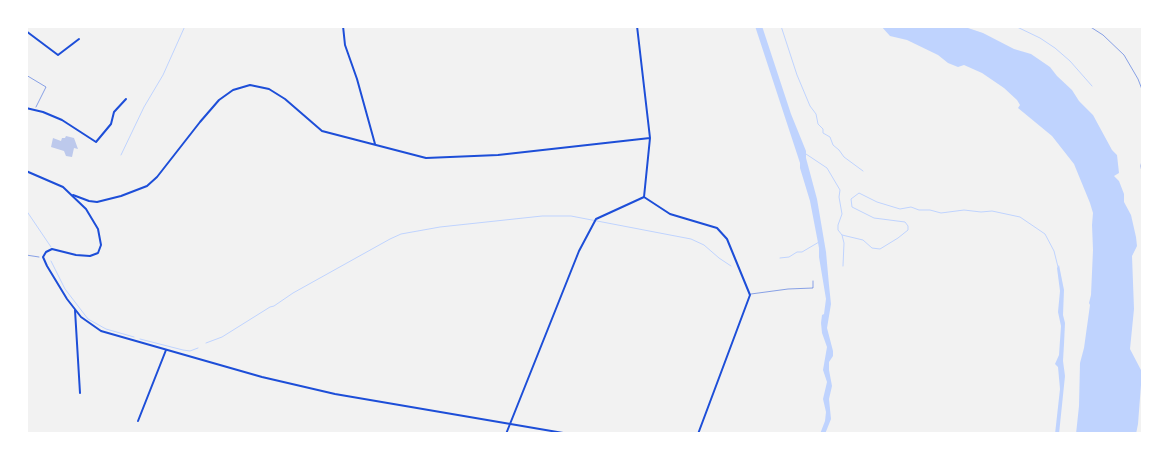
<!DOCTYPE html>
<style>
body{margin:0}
#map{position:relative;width:1169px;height:460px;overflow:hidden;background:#f2f2f2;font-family:"Titillium Web",sans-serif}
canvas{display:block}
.frame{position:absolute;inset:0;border:28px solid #fff;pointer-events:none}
</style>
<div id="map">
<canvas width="1169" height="460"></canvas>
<div class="frame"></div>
</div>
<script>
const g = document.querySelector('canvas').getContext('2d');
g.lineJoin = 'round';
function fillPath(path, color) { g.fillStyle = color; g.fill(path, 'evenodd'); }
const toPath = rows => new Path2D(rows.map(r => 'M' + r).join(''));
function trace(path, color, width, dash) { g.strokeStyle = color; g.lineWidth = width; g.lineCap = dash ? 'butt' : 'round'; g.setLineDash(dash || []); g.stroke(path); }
const water = toPath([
 [755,26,762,26,791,114,806,151,806,158,817,199,826,252,829,285,831,304,827,328,833,351,833,356,829,362,829,370,832,386,829,399,831,419,825,434,820,434,825,421,826,412,823,399,827,382,823,370,827,347,822,333,821,323,822,315,824,314,826,299,819,257,819,248,810,201,800,168,800,163],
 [881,26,962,26,983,33,1014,49,1031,54,1050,67,1057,76,1072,90,1079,101,1093,115,1112,150,1117,155,1119,173,1114,176,1119,181,1124,194,1124,202,1131,215,1136,237,1137,246,1132,256,1134,309,1130,349,1142,372,1138,424,1136,434,1076,434,1079,406,1080,363,1084,348,1090,305,1089,303,1091,295,1093,250,1092,225,1093,213,1090,203,1074,164,1052,136,1018,108,1020,105,1017,100,1004,88,982,73,964,65,958,67,948,63,938,55,907,40,890,36],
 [1059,265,1064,290,1063,315,1065,323,1064,344,1063,361,1065,376,1059,434,1055,434,1060,389,1058,367,1055,364,1059,355,1061,326,1058,312,1060,291,1057,268]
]);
const stream = toPath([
 [781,26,797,75,810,106,816,114,818,124,823,129,823,133,830,137,833,145,839,150,844,157,863,171],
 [1015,26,1040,38,1055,48,1070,61,1092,86],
 [806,154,827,168,840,190,839,197,842,214,838,225,838,230,842,235,863,240,872,248,880,249,898,238,908,230,908,226,905,222,874,218,852,207,851,199,859,193,877,202,900,209,911,207,919,210,930,210,941,213,964,210,981,212,992,211,1020,217,1045,234,1054,251,1058,267],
 [121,155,144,107,163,75,185,26],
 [26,210,51,247],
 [842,235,844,243,843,266],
 [780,258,789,257,797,252,802,252,819,242],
 [51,261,65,289,88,319,106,329,134,337],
 [140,339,183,350,190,351,198,348],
 [206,343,222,337,270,307,274,306,293,293,390,239,401,234,440,227,542,216,571,216,691,239,704,245,719,258,731,266]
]);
const building = toPath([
 [66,136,74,138,78,149,74,148,72,157,66,156,64,151,51,147,53,138,61,141,62,138,65,138]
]);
const path = toPath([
 [1089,26,1103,35,1124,55,1138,79,1143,92],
 [26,75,46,87,36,107],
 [1143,154,1141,166,1143,180],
 [26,255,39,257]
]);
const service = toPath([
 [751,294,788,289,813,288,813,281]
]);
const minor = toPath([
 [343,26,345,45,357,79,375,144],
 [637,26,650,138,644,197],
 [26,31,58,55,79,39],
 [26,108,43,112,62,120,96,142,111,124,114,112,126,99],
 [73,195,89,201,97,202,121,196,147,186,157,177,200,122,219,100,233,90,250,85,269,89,285,99,322,131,426,158,498,155,650,138],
 [644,197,670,214,717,228,727,239,750,295,698,434],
 [75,310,80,393],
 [138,421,166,350],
 [506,434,579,251,596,219,644,197]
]);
const tertiary = toPath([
 [26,171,63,187,86,209,98,229,101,245,98,253,90,256,76,255,52,249,46,252,43,257,47,266,67,299,81,317,101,331,262,377,335,394,569,434]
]);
fillPath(water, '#bfd3fe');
trace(stream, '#bfd3fe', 1);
fillPath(building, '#bdc9ec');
trace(path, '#1d4ed8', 0.5);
trace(service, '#1d4ed8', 0.5);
trace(minor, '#1d4ed8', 2);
trace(tertiary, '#1d4ed8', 2);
</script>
